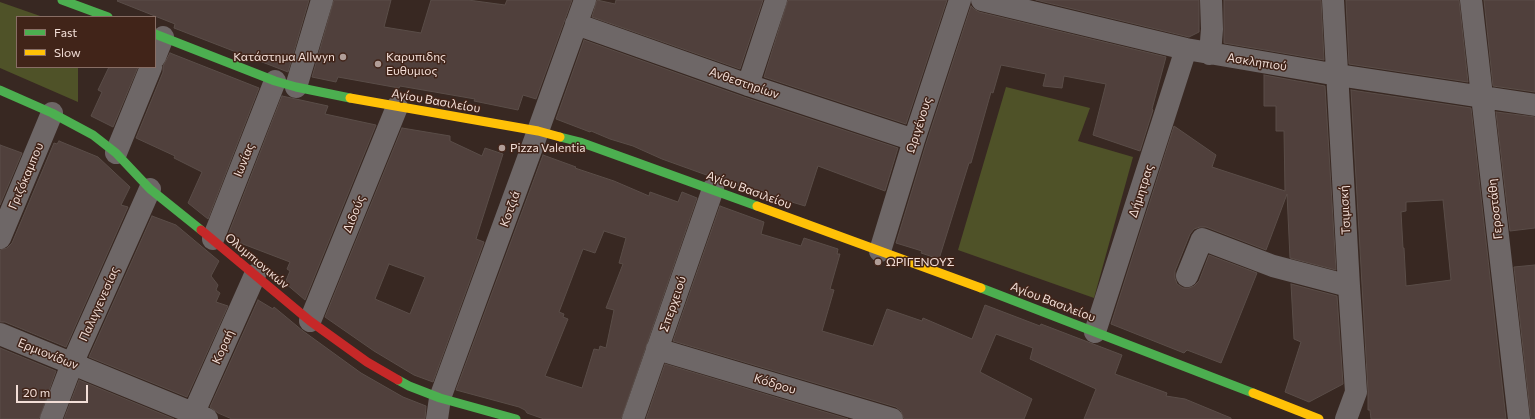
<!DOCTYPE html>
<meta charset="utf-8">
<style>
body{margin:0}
#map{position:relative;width:1535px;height:419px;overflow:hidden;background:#382822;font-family:Commissioner,sans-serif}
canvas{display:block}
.legend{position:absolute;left:16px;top:16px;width:140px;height:52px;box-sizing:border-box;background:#412419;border:1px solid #886e65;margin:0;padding:5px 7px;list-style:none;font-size:12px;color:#f2ded7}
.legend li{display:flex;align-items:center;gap:8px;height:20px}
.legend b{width:20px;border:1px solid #886e65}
.scale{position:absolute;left:16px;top:385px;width:72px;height:18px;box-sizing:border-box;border:2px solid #f2ded7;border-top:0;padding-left:5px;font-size:12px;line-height:14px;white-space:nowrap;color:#f2ded7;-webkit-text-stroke:3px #412419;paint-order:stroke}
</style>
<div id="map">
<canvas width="1535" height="419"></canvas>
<ul class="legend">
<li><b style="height:5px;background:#4caf50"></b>Fast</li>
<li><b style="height:5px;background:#ffc107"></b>Slow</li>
</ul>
<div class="scale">20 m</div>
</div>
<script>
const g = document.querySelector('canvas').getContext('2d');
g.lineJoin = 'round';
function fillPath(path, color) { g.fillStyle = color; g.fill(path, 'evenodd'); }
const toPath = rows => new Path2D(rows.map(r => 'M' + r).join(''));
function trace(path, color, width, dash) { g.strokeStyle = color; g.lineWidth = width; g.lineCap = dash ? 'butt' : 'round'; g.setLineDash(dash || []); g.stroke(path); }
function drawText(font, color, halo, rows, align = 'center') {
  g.font = font + ' Commissioner,sans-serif'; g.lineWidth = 3; g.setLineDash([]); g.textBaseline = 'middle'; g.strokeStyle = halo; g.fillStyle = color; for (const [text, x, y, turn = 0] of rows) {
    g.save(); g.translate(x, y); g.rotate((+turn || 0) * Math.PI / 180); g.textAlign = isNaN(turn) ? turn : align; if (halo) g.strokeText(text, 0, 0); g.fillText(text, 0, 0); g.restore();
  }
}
const green = toPath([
 [0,2,43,17,17,17,17,67,78,67,78,102,0,68],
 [1006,87,1090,108,1078,141,1133,157,1094,298,958,250]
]);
const building = toPath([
 [118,0,309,0,288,72,174,28,175,24,117,1,118,0],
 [334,0,391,0,384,27,421,33,431,0,468,0,505,5,507,0,572,0,536,99,523,95,518,110,474,101,475,99,400,86,399,88,338,77,336,82,312,77,334,0],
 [597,0,615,4,616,0,763,0,740,69,592,17,597,0],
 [788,0,947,0,906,124,764,77,788,0],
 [1036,0,1199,0,1199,32,1189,37,1036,0],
 [1224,0,1321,0,1324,60,1224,43,1224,0],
 [1346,0,1459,0,1468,82,1349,64,1346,0],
 [1484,0,1535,0,1535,92,1493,86,1484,0],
 [971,6,974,9,979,12,1166,57,1152,109,1153,110,1140,151,1093,135,1106,84,1064,76,1062,88,1043,86,1046,74,1001,65,993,93,991,92,971,163,969,163,939,259,921,253,922,251,896,243,926,144,971,6],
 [584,40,744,97,898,148,885,191,818,166,805,206,772,196,772,198,722,180,717,177,712,177,662,159,633,146,610,139,591,131,590,132,556,119,584,40],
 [170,53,259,88,208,219,188,203,202,172,174,158,175,156,136,138,163,72,163,66,170,53],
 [109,67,138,67,113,127,91,116,102,92,98,90,109,67],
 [1264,75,1325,86,1336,270,1290,258,1287,194,1266,250,1206,227,1200,227,1194,229,1190,234,1175,271,1175,278,1177,284,1183,288,1189,288,1194,286,1199,281,1209,255,1257,273,1221,363,1187,350,1184,353,1111,324,1174,126,1216,155,1212,167,1285,191,1284,131,1276,131,1276,106,1264,106,1264,75],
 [1351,90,1471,108,1506,419,1371,419,1370,410,1368,410,1368,391,1351,90],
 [1443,200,1451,280,1406,286,1404,248,1403,248,1401,212,1406,211,1406,202,1443,200],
 [282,96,328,106,325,114,376,125,305,300,285,283,290,271,287,269,290,262,235,241,228,235,282,96],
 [1496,112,1535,117,1535,228,1510,231,1496,112],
 [402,128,450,136,450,141,482,156,485,148,503,154,476,239,484,242,433,382,414,375,374,351,325,317,402,128],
 [389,264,425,277,410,314,375,299,389,264],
 [59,141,98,157,130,187,121,205,128,207,66,347,5,322,0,322,0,250,7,248,12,243,54,143,57,144,59,141],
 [0,145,22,153,0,205,0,145],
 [543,155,576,167,575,168,614,181,649,196,650,192,678,202,682,192,697,198,621,419,544,419,527,413,525,410,519,407,456,390,543,155],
 [604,231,626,238,619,263,623,264,606,308,614,310,606,348,600,346,599,350,594,349,582,388,545,376,568,319,563,317,564,314,559,312,583,249,595,253,604,231],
 [720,206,764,222,761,234,801,246,804,238,838,249,837,254,840,254,830,289,834,290,822,331,873,346,887,309,922,321,923,318,972,339,985,305,1040,326,1041,324,1122,355,1115,374,1167,393,1166,396,1185,399,1231,418,1231,419,1084,419,1096,389,1030,359,1033,348,996,334,980,372,1032,399,1024,419,904,419,901,411,896,407,673,341,720,206],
 [152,216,176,225,219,261,211,276,218,285,216,290,220,293,216,302,228,306,187,397,89,357,152,216],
 [1535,265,1535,419,1531,419,1514,267,1535,265],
 [1291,284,1337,296,1343,384,1309,402,1285,392,1301,342,1294,339,1291,284],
 [258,300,273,309,274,307,303,331,361,373,403,397,426,406,425,419,232,419,218,413,210,407,258,300],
 [0,348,56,371,39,419,0,419,0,348],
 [665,364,848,419,646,419,665,364],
 [79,380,174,419,64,419,79,380]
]);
const street = toPath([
 [982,0,1186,49,1338,75,1535,105],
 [1333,0,1349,286,1356,392,1346,419],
 [1471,0,1519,419],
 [576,24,748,85,914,140],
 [1210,54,1212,29,1211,0],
 [155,57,163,37],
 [748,85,776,0],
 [296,87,322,0],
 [116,153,151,67],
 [0,238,52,113],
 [213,239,275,81],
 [880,251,914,140,960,0],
 [1187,276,1202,239,1273,266,1349,286],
 [310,321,397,107],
 [1095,332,1186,49],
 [0,334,207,419],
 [657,349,892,419],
 [51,419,72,364,150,189],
 [191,419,255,275],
 [437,419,440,398,538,131,585,0],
 [633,419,713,189]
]);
const fast = toPath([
 [62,0,108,17],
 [155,34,275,81,296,87,350,98],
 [0,90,52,113,93,135,116,153,150,189,201,230],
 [560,137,580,142,757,206],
 [981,288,1253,393],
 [398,380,409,386,440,398,516,419]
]);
const slow = toPath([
 [350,98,538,131,560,137],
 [757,206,981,288],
 [1253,393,1319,419]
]);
const jam = toPath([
 [201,230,310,321,367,362,398,380]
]);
const markers = [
 [343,57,4,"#b19e98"],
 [378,64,4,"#b19e98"],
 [502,148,4,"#b19e98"],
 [878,262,4,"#b19e98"]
];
const poiNames = [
 ["Κατάστημα Allwyn",335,57,"right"],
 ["Καρυπιδης",386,57],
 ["Ευθυμιος",386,71],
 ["Pizza Valentia",510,148],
 ["ΩΡΙΓΕΝΟΥΣ",886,262]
];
const streetNames = [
 ["Ασκληπιού",1257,62,9],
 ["Ανθεστηρίων",744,83,19],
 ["Αγίου Βασιλείου",436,101,10],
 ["Ωριγένους",919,125,-72],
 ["Ιωνίας",244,160,-68],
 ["Γριζόκαμπου",26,176,-67],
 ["Αγίου Βασιλείου",749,190,20],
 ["Δήμητρας",1141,191,-72],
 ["Κοτζιά",510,209,-70],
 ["Γεροστάθη",1495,209,-96],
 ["Τσιμισκή",1345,210,-93],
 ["Διδούς",354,214,-68],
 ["Ολυμπιονικών",257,261,40],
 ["Αγίου Βασιλείου",1053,302,21],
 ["Παλιγγενεσίας",99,304,-66],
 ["Σπερχειού",673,304,-71],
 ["Κοραή",223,347,-66],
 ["Ερμιονίδων",48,354,22],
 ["Κόδρου",775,384,17]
];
fillPath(green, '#4f5228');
fillPath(building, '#50403c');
trace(building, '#5a4d48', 1);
trace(street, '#6e6767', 22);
trace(fast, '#4caf50', 9);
trace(slow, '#ffc107', 9);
trace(jam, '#c62828', 9);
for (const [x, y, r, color] of markers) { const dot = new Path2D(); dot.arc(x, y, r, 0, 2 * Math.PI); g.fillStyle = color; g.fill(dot); trace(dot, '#412419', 1.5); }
drawText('12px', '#f2ded7', '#412419', poiNames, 'left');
drawText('12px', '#f2ded7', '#412419', streetNames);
</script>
